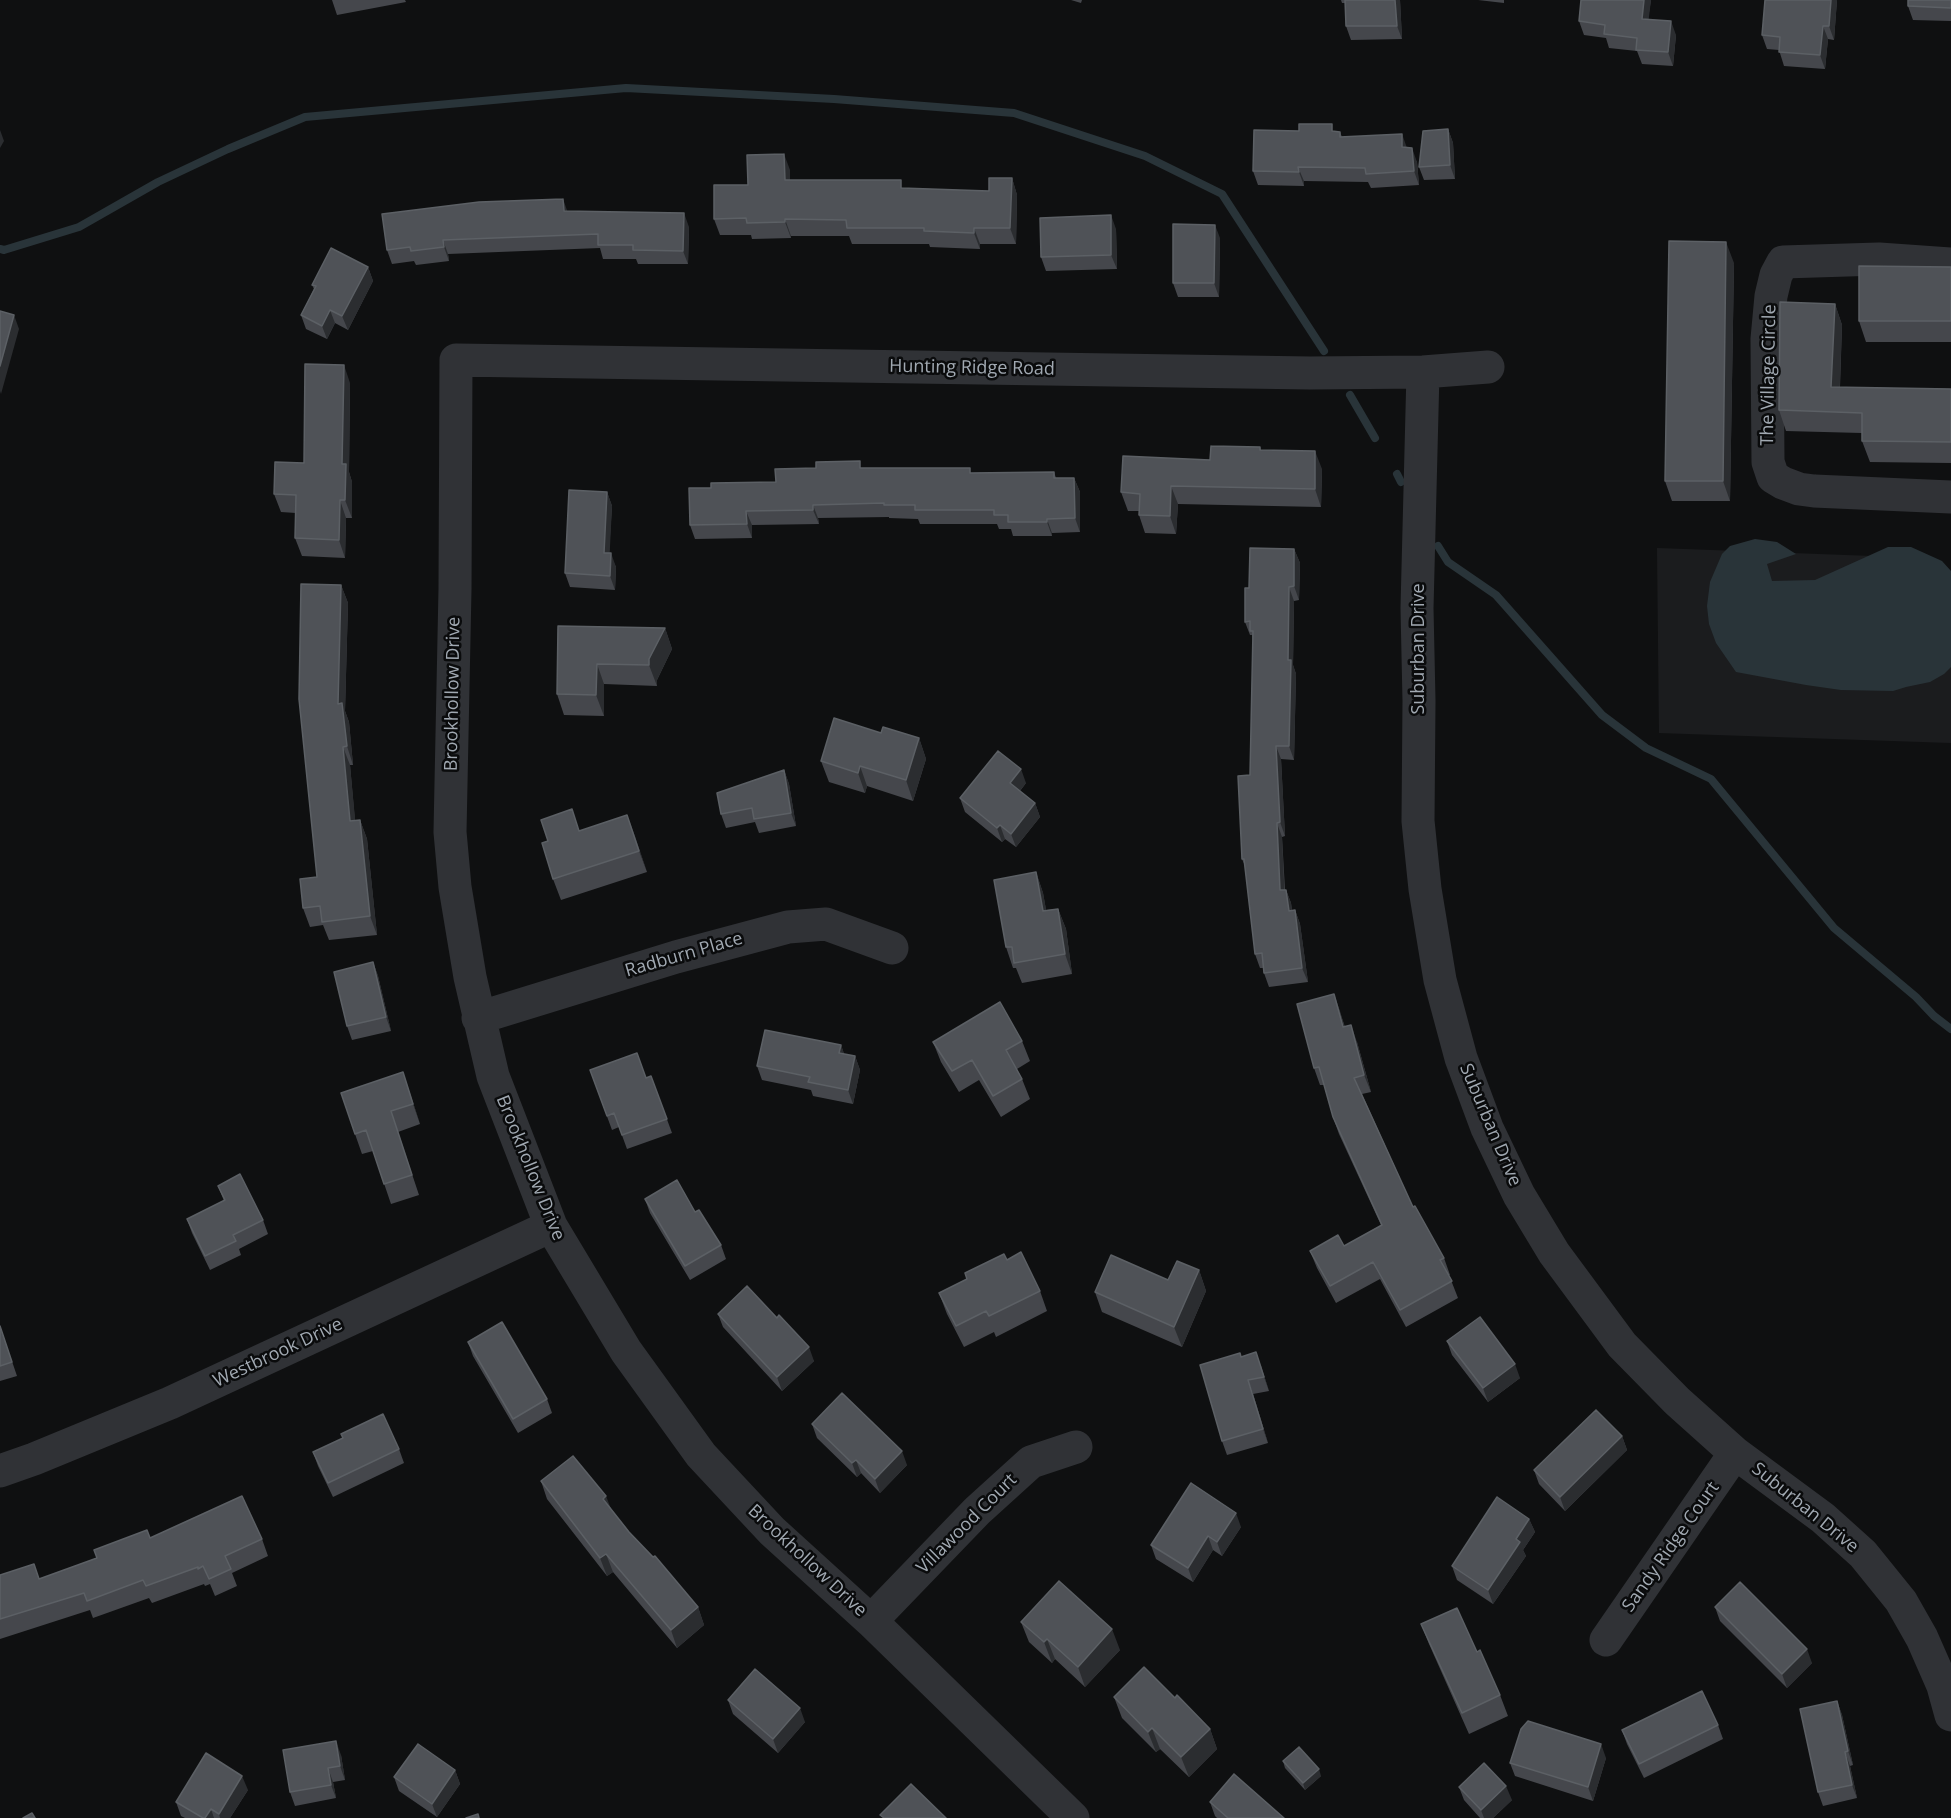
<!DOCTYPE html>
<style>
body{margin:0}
canvas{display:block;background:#0f1011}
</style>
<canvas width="1951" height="1818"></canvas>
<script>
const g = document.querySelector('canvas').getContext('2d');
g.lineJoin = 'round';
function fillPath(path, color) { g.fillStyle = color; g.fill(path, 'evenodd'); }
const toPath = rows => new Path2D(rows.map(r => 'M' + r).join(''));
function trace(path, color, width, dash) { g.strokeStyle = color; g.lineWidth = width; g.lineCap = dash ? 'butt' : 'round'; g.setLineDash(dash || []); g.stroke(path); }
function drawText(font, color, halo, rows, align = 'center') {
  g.font = font + ' "Open Sans",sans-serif'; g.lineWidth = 5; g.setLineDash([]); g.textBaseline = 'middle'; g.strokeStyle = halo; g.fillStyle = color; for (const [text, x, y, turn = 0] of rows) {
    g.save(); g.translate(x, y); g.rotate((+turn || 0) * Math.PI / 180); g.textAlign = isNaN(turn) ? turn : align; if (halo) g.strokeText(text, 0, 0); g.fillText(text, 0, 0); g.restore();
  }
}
const built = toPath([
 [1657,548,1926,558,1951,583,1951,743,1659,733]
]);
const water = toPath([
 [1755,539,1777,542,1796,554,1767,564,1772,581,1815,580,1888,547,1911,547,1942,561,1951,571,1951,667,1944,674,1930,682,1906,687,1893,691,1841,690,1806,685,1736,672,1716,643,1709,624,1707,606,1710,582,1722,554,1730,546]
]);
const stream = toPath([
 [0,249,4,250,79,227,158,182,228,149,305,117,626,88,834,99,1014,113,1145,156,1222,194,1324,351],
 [1350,395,1375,438],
 [1397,474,1401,482],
 [1438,546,1448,562,1496,595,1602,715,1646,748,1711,779,1834,928,1916,997,1934,1016,1951,1029]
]);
const minor = toPath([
 [1951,264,1879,259,1783,262,1776,275,1771,296,1767,339,1768,462,1773,477,1783,483,1799,489,1814,491,1951,497],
 [1423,372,1417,608,1419,701,1418,821,1425,889,1440,980,1461,1058,1487,1128,1519,1195,1554,1253,1622,1345,1677,1401,1735,1453,1823,1518,1863,1554,1901,1601,1922,1638,1943,1686,1951,1715],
 [478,1018,676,957,788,927,826,924,892,948],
 [0,1471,34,1459,170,1403,551,1226],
 [871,1621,977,1511,1031,1462,1076,1447],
 [1606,1640,1735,1453],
 [1073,1818,871,1621,772,1531,701,1455,626,1351,551,1226,493,1076,470,977,455,887,450,832,455,589,456,360,1310,373,1423,372,1488,367]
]);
const wall = toPath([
 [332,0,405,0,406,2,337,15],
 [1071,0,1082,0,1081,3],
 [1341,0,1400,0,1402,39,1351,40,1346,26,1345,3,1342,3],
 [1478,0,1504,0,1504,3],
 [1581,0,1651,0,1648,19,1676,35,1673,66,1642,64,1637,51,1609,48,1606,38,1584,35,1579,21],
 [1837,0,1834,40,1828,39,1825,69,1784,66,1779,50,1767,49,1762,35],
 [1951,0,1951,21,1913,20,1908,6],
 [1448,129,1453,143,1455,179,1424,180,1419,167],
 [1335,132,1340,132,1342,137,1407,148,1417,162,1419,185,1371,188,1368,182,1304,181,1304,186,1258,185,1253,171],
 [790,170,790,180,904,188,989,191,1012,178,1017,195,1016,244,980,244,980,249,930,247,929,244,852,244,849,236,791,236,791,238,752,239,751,235,720,235,714,219,748,185],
 [568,211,689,227,688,264,638,264,636,259,603,259,600,248,448,254,449,261,416,265,414,261,392,264,387,250],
 [1116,229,1117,269,1046,271,1041,257],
 [1220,238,1219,297,1178,297,1173,283],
 [1734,263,1730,501,1672,501,1665,481],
 [368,267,373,281,348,330,335,323,327,339,306,329,301,315,314,289,312,285],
 [1951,267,1951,342,1866,342,1859,321],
 [1835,304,1842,325,1840,387,1951,389,1951,463,1870,462,1862,441,1862,433,1786,431,1779,410],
 [350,383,349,472,352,482,352,518,346,518,345,558,302,556,295,538,296,513,281,512,274,494,304,463],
 [1260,447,1261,450,1322,469,1321,507,1178,504,1176,534,1145,533,1139,515,1139,511,1128,511,1121,492,1210,460],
 [816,468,862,468,971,473,1054,472,1056,478,1074,478,1080,492,1080,532,1052,533,1052,536,1013,536,1011,529,999,529,997,524,920,524,918,519,889,518,889,517,818,518,819,524,752,525,752,538,695,539,690,525,711,488,776,482],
 [607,492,612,506,609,553,616,567,615,590,570,587,565,573],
 [1294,549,1300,563,1299,600,1294,601,1293,665,1296,674,1294,760,1281,759,1285,836,1282,837,1285,890,1286,890,1291,903,1292,911,1295,910,1300,924,1308,982,1269,987,1264,973,1263,968,1260,968,1255,954,1245,866,1242,859,1250,775,1253,640,1252,635,1250,635,1245,622,1249,588],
 [341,585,348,603,345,711,349,722,353,765,350,765,355,821,360,820,367,839,377,935,329,940,323,925,310,927,303,908,317,877],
 [558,626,665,628,672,649,657,680,657,686,604,684,604,716,564,715,557,694],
 [881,733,919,738,926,759,913,801,867,786,865,793,829,782,821,761],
 [784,770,789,784,796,826,759,833,755,822,726,828,721,814],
 [1026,783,1020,791,1035,803,1040,817,1016,847,1005,839,1002,842,965,812,960,798],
 [627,815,647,872,561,900,553,879,580,831],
 [1036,872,1043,893,1046,910,1058,909,1066,929,1072,974,1022,983,1016,968,1013,968,1006,947],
 [373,962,378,976,391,1031,352,1040,347,1026],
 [1334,994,1345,1027,1357,1042,1371,1092,1362,1094,1413,1207,1444,1258,1450,1275,1449,1275,1458,1298,1406,1327,1380,1279,1336,1303,1317,1268,1310,1251,1344,1246,1381,1225,1339,1134,1333,1117,1324,1085,1320,1085,1314,1068],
 [1022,1041,1030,1061,1017,1069,1022,1079,1030,1099,1001,1117,979,1080,959,1092,941,1062,933,1042],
 [841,1045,844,1054,855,1056,860,1070,853,1104,813,1096,811,1090,762,1080,757,1066],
 [590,1070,646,1078,651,1076,672,1133,627,1149,619,1127,612,1130],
 [403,1072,420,1124,398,1132,419,1195,391,1204,373,1151,362,1154,355,1134],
 [218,1186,263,1220,268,1234,239,1249,241,1255,210,1270,192,1233,187,1219,224,1201],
 [645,1199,695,1212,721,1245,726,1259,690,1280,650,1213],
 [1007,1260,1040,1291,1047,1311,996,1337,994,1332,964,1347,947,1314,939,1293,967,1279,965,1273],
 [1199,1270,1206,1291,1182,1347,1102,1312,1095,1292,1168,1280],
 [718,1314,777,1318,814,1361,782,1391,723,1327],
 [0,1326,17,1376,0,1381],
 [1447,1341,1520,1378,1488,1402,1452,1355],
 [468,1342,547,1399,552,1413,518,1433,473,1356],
 [1242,1357,1261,1366,1269,1391,1253,1394,1268,1443,1227,1455,1222,1441],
 [812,1424,907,1465,880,1493,861,1473,857,1477,817,1438],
 [1622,1436,1627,1450,1565,1511,1539,1484,1534,1470],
 [399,1449,404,1463,333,1497,318,1466,313,1452],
 [541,1481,611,1509,629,1532,698,1607,704,1625,677,1648,613,1572,607,1576,547,1499],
 [1529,1519,1535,1532,1523,1550,1526,1556,1493,1604,1457,1580,1452,1566],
 [1241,1527,1222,1556,1213,1550,1193,1582,1156,1559,1151,1545],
 [150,1538,262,1539,268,1556,232,1573,237,1586,215,1596,210,1584,205,1586,204,1584,152,1603,149,1598,93,1618,90,1610,0,1639,0,1575,40,1579],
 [1715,1607,1812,1663,1787,1688,1720,1621],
 [1021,1622,1120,1650,1085,1687,1055,1659,1052,1663,1029,1642],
 [1421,1624,1477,1652,1500,1695,1508,1716,1469,1734,1429,1644],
 [1114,1697,1175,1698,1210,1729,1217,1749,1189,1777,1160,1749,1156,1752,1122,1718],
 [728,1700,805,1722,778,1753,733,1714],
 [1837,1701,1842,1715,1853,1765,1850,1766,1857,1798,1823,1806,1818,1792],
 [1718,1725,1723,1739,1644,1778,1627,1744,1622,1730],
 [341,1755,345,1780,333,1782,336,1798,295,1806,290,1792],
 [1606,1758,1593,1801,1515,1776,1510,1763],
 [1283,1761,1321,1776,1305,1790,1285,1768],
 [455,1770,460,1784,437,1817,399,1791,394,1777],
 [1459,1787,1512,1800,1493,1818,1480,1818,1464,1800],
 [248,1790,230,1818,185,1818,181,1816,176,1802],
 [1210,1802,1284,1818,1217,1818,1215,1816]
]);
const shadedWall = toPath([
 [1395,0,1400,0,1402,39,1397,26],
 [1644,0,1651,0,1647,33,1642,19],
 [1831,0,1837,0,1834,40,1829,26],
 [1671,21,1676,35,1673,66,1668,52],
 [1823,26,1828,39,1825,69,1820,55],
 [1448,129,1453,143,1455,179,1450,165],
 [0,130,4,141,0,148],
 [1402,134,1407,148,1402,147],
 [1412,148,1417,162,1419,185,1414,171],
 [784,154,790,170,790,196,785,180],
 [1298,167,1304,181,1304,186,1299,172],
 [1012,178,1017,195,1016,244,1010,228],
 [563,199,568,213,564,211],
 [684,213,689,227,688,264,683,251],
 [1111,215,1116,229,1117,269,1111,255],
 [785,219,791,236,791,238,785,222],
 [1215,225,1220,238,1219,297,1214,283],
 [974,228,980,244,980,249,974,233],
 [443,240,448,254,449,261,444,247],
 [1726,242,1734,263,1730,501,1723,481],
 [368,267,373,281,348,330,342,316],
 [1835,304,1842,325,1839,408,1831,387],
 [330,310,335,323,327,339,322,326],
 [14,315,19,329,1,394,0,391,0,366],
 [344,365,350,383,349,472,352,482,352,518,345,500,342,464],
 [1315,451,1322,469,1321,507,1315,489],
 [1074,478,1080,492,1080,532,1075,518],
 [1171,486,1178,504,1176,534,1170,516],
 [607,492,612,506,609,567,604,553],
 [340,500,346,518,345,558,339,540],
 [813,505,818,518,819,524,813,510],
 [746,511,752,525,752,538,747,524],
 [1047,519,1052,533,1052,536,1047,522],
 [1294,549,1300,563,1299,600,1294,586],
 [611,553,616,567,615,590,610,576],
 [341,585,348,603,345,711,349,722,353,765,347,746,338,704],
 [1289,587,1294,601,1293,665,1296,674,1294,760,1289,746,1288,660],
 [665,628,672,649,657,680,657,686,649,665,649,659],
 [597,664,604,684,604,716,596,695],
 [919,738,926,759,913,801,906,780],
 [1276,746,1281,759,1285,836,1280,822],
 [343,747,350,765,357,840,350,821],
 [860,766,867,786,865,793,858,773],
 [1021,769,1026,783,1015,797,1010,783],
 [784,770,789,784,796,826,791,813],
 [1035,803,1040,817,1016,847,1011,834],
 [627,815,635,836,647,872,639,851],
 [360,820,367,839,377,935,370,916],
 [1277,823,1282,837,1285,904,1280,890],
 [1000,825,1005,839,1002,842,997,828],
 [1036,872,1043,893,1050,931,1043,911],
 [1286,890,1291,903,1294,925,1289,911],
 [1058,909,1066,929,1072,974,1065,954],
 [1295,910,1300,924,1308,982,1302,968],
 [373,962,378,976,391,1031,386,1017],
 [1334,994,1340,1011,1349,1044,1343,1027],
 [1351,1025,1357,1042,1371,1092,1364,1075],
 [841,1045,846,1059,839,1053],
 [855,1056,860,1070,853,1104,848,1090],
 [403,1072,410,1093,420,1124,413,1104],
 [1199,1270,1206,1291,1182,1347,1174,1327],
 [809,1347,814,1361,782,1391,777,1377],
 [1256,1352,1261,1366,1269,1391,1264,1377],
 [1515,1364,1520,1378,1488,1402,1483,1388],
 [1248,1380,1253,1394,1268,1443,1263,1429],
 [1622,1436,1627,1450,1565,1511,1560,1497],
 [902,1451,907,1465,880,1493,875,1479],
 [856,1460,861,1473,857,1477,852,1463],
 [606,1496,613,1514,603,1499],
 [1236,1513,1241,1527,1222,1556,1217,1542],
 [1529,1519,1535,1532,1523,1550,1526,1556,1493,1604,1488,1590,1516,1539],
 [1208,1536,1213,1550,1193,1582,1188,1568],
 [606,1554,613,1572,607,1576,600,1558],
 [698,1607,704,1625,677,1648,671,1630],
 [1112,1629,1120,1650,1085,1687,1078,1667],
 [1047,1639,1055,1659,1052,1663,1044,1642],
 [1807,1649,1812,1663,1787,1688,1782,1674],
 [1837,1701,1842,1715,1853,1765,1848,1751],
 [800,1708,805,1722,778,1753,773,1739],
 [1152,1728,1160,1749,1156,1752,1148,1732],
 [1210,1729,1217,1749,1189,1777,1181,1757],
 [336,1741,341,1755,345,1780,340,1766],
 [1601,1744,1606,1758,1593,1801,1588,1787],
 [1845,1752,1850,1766,1857,1798,1852,1785],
 [328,1768,333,1782,336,1798,331,1785],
 [1319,1769,1321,1776,1305,1790,1303,1783],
 [455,1770,460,1784,437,1817,432,1804],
 [242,1776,248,1790,230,1818,220,1818,219,1814],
 [1506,1786,1512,1800,1493,1818,1484,1818,1481,1810],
 [211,1809,214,1818,205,1818]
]);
const building = toPath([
 [1345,0,1395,0,1397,26,1346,26,1345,0],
 [1581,0,1644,0,1642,19,1671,21,1668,52,1636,50,1637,38,1604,34,1605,25,1579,21,1581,0],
 [1765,0,1831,0,1829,26,1823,26,1820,55,1779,52,1780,37,1762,35,1765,0],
 [1908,0,1951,0,1951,8,1908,6,1908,0],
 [1299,124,1332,124,1332,131,1340,132,1340,137,1402,134,1402,147,1412,148,1414,171,1366,174,1365,168,1298,167,1299,172,1253,171,1254,130,1299,131,1299,124],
 [1448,129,1450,165,1419,167,1423,131,1448,129],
 [784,154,785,180,901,180,901,188,989,191,989,178,1012,178,1010,228,974,228,974,233,924,231,924,228,847,228,846,220,785,219,785,222,747,223,746,218,714,219,714,185,748,185,747,155,784,154],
 [563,199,564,211,684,213,683,251,633,250,633,245,598,245,598,234,443,240,444,247,411,251,410,247,387,250,382,214,479,202,563,199],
 [1111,215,1111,255,1041,257,1040,218,1111,215],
 [1173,224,1215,225,1214,283,1173,283,1173,224],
 [1669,241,1726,242,1723,481,1665,481,1669,241],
 [331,248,368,267,342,316,330,310,322,326,301,315,316,286,312,285,331,248],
 [1859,266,1951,267,1951,321,1859,321,1859,266],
 [1780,302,1835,304,1831,387,1951,389,1951,442,1862,441,1862,413,1779,410,1780,302],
 [0,311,14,315,0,366,0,311],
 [305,364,344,365,342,464,346,464,345,500,340,500,339,540,295,538,296,495,274,494,275,462,304,463,305,364],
 [1211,446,1260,447,1260,450,1315,451,1315,489,1171,486,1170,516,1139,515,1140,494,1121,492,1123,456,1210,460,1211,446],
 [860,461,860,468,970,468,970,473,1054,472,1054,478,1074,478,1075,518,1047,519,1047,522,1008,522,1008,515,994,515,994,510,915,510,915,505,884,505,884,503,813,505,813,510,746,511,747,524,690,525,689,488,711,488,711,483,776,482,775,469,816,468,816,462,860,461],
 [569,490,607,492,604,553,611,553,610,576,565,573,569,490],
 [1250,548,1294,549,1294,586,1289,587,1288,660,1291,660,1289,746,1276,746,1280,822,1277,823,1280,890,1286,890,1289,911,1295,910,1302,968,1264,973,1262,953,1255,954,1244,859,1242,859,1238,776,1250,775,1253,631,1250,631,1250,621,1245,622,1245,588,1249,588,1250,548],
 [301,584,341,585,338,704,342,703,347,746,343,747,350,821,360,820,370,916,322,922,320,906,303,908,300,879,317,877,299,699,301,584],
 [558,626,665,628,649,659,649,665,597,664,596,695,557,694,558,626],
 [834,718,881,733,883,727,919,738,906,780,860,766,858,773,821,761,834,718],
 [998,751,1021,769,1010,783,1035,803,1011,834,1000,825,997,828,960,798,998,751],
 [784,770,791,813,754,819,752,808,721,814,717,793,784,770],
 [572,809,579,831,627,815,639,851,553,879,542,843,548,841,541,820,572,809],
 [1036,872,1043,911,1058,909,1065,954,1014,963,1012,947,1006,947,994,880,1036,872],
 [373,962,386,1017,347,1026,334,972,373,962],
 [1334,994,1343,1027,1351,1025,1364,1075,1354,1078,1413,1207,1415,1206,1444,1258,1440,1260,1452,1281,1400,1310,1373,1262,1330,1286,1310,1251,1338,1235,1344,1246,1382,1225,1333,1117,1319,1067,1314,1068,1297,1004,1334,994],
 [1000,1002,1022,1041,1006,1050,1022,1079,993,1096,972,1060,952,1071,933,1042,1000,1002],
 [765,1030,841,1045,839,1053,855,1056,848,1090,808,1082,810,1077,757,1066,765,1030],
 [637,1053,646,1078,651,1076,667,1119,622,1135,614,1113,607,1116,590,1070,637,1053],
 [403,1072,413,1104,391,1111,412,1175,384,1184,366,1130,355,1134,341,1093,403,1072],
 [240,1174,263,1220,233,1235,236,1241,205,1256,187,1219,225,1200,218,1186,240,1174],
 [677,1180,695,1212,699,1210,721,1245,685,1266,645,1199,677,1180],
 [1021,1252,1040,1291,989,1316,986,1311,956,1326,939,1293,967,1279,965,1273,1004,1254,1007,1260,1021,1252],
 [1111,1255,1168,1280,1177,1261,1199,1270,1174,1327,1095,1292,1111,1255],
 [747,1286,777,1318,779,1315,809,1347,777,1377,718,1314,747,1286],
 [1480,1317,1515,1364,1483,1388,1447,1341,1480,1317],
 [502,1322,547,1399,513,1419,468,1342,502,1322],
 [0,1326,12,1362,0,1366,0,1326],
 [1256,1352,1264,1377,1248,1380,1263,1429,1222,1441,1200,1365,1240,1353,1241,1357,1256,1352],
 [842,1393,902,1451,875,1479,856,1460,852,1463,812,1424,842,1393],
 [1596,1410,1622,1436,1560,1497,1534,1470,1596,1410],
 [383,1414,399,1449,328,1483,313,1452,343,1438,341,1434,383,1414],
 [573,1456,606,1496,603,1499,629,1532,653,1557,655,1556,698,1607,671,1630,606,1554,600,1558,541,1481,573,1456],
 [1191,1483,1236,1513,1217,1542,1208,1536,1188,1568,1151,1545,1191,1483],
 [242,1496,262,1539,225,1556,231,1569,209,1579,203,1566,198,1569,198,1567,146,1586,143,1580,87,1601,84,1593,0,1619,0,1575,34,1564,39,1579,97,1558,94,1550,147,1530,150,1538,242,1496],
 [1497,1497,1529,1519,1516,1539,1520,1542,1488,1590,1452,1566,1497,1497],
 [1059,1581,1112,1629,1078,1667,1047,1639,1044,1642,1021,1622,1059,1581],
 [1740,1582,1807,1649,1782,1674,1715,1607,1740,1582],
 [1457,1608,1477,1652,1480,1650,1500,1695,1462,1713,1421,1624,1457,1608],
 [1144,1667,1175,1698,1177,1695,1210,1729,1181,1757,1152,1728,1148,1732,1114,1697,1144,1667],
 [755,1669,800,1708,773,1739,728,1700,755,1669],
 [1702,1691,1718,1725,1639,1764,1622,1730,1702,1691],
 [1837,1701,1848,1751,1845,1752,1852,1785,1818,1792,1800,1709,1837,1701],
 [1528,1721,1601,1744,1588,1787,1510,1763,1521,1729,1528,1721],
 [336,1741,340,1766,328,1768,331,1785,290,1792,283,1750,336,1741],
 [418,1744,455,1770,432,1804,394,1777,418,1744],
 [1299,1747,1319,1769,1303,1783,1283,1761,1299,1747],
 [206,1753,242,1776,219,1814,211,1809,205,1818,203,1818,176,1802,206,1753],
 [1484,1763,1506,1786,1481,1810,1459,1787,1484,1763],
 [1234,1774,1284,1818,1228,1818,1210,1802,1234,1774],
 [911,1784,946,1818,884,1818,880,1815,911,1784],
 [32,1813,35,1818,23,1818,32,1813],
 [478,1814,479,1818,466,1818,478,1814]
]);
const streetNames = [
 ["Hunting Ridge Road",972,368,1],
 ["The Village Circle",1769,375,-89],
 ["Suburban Drive",1419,649,-90],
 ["Brookhollow Drive",453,694,-89],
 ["Radburn Place",684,955,-16],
 ["Suburban Drive",1490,1125,67],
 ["Brookhollow Drive",530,1168,68],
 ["Westbrook Drive",278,1353,-25],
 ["Suburban Drive",1805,1508,39],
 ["Villawood Court",967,1524,-45],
 ["Sandy Ridge Court",1671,1547,-55],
 ["Brookhollow Drive",807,1561,43]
];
fillPath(built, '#1b1c1e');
fillPath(water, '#293439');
trace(stream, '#293439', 8);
trace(minor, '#303236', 33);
fillPath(wall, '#45474c');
fillPath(shadedWall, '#2b2d30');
fillPath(building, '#4f5257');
trace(building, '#5c6065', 1.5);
drawText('18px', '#a1a9b2', '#0a0b0c', streetNames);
</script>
